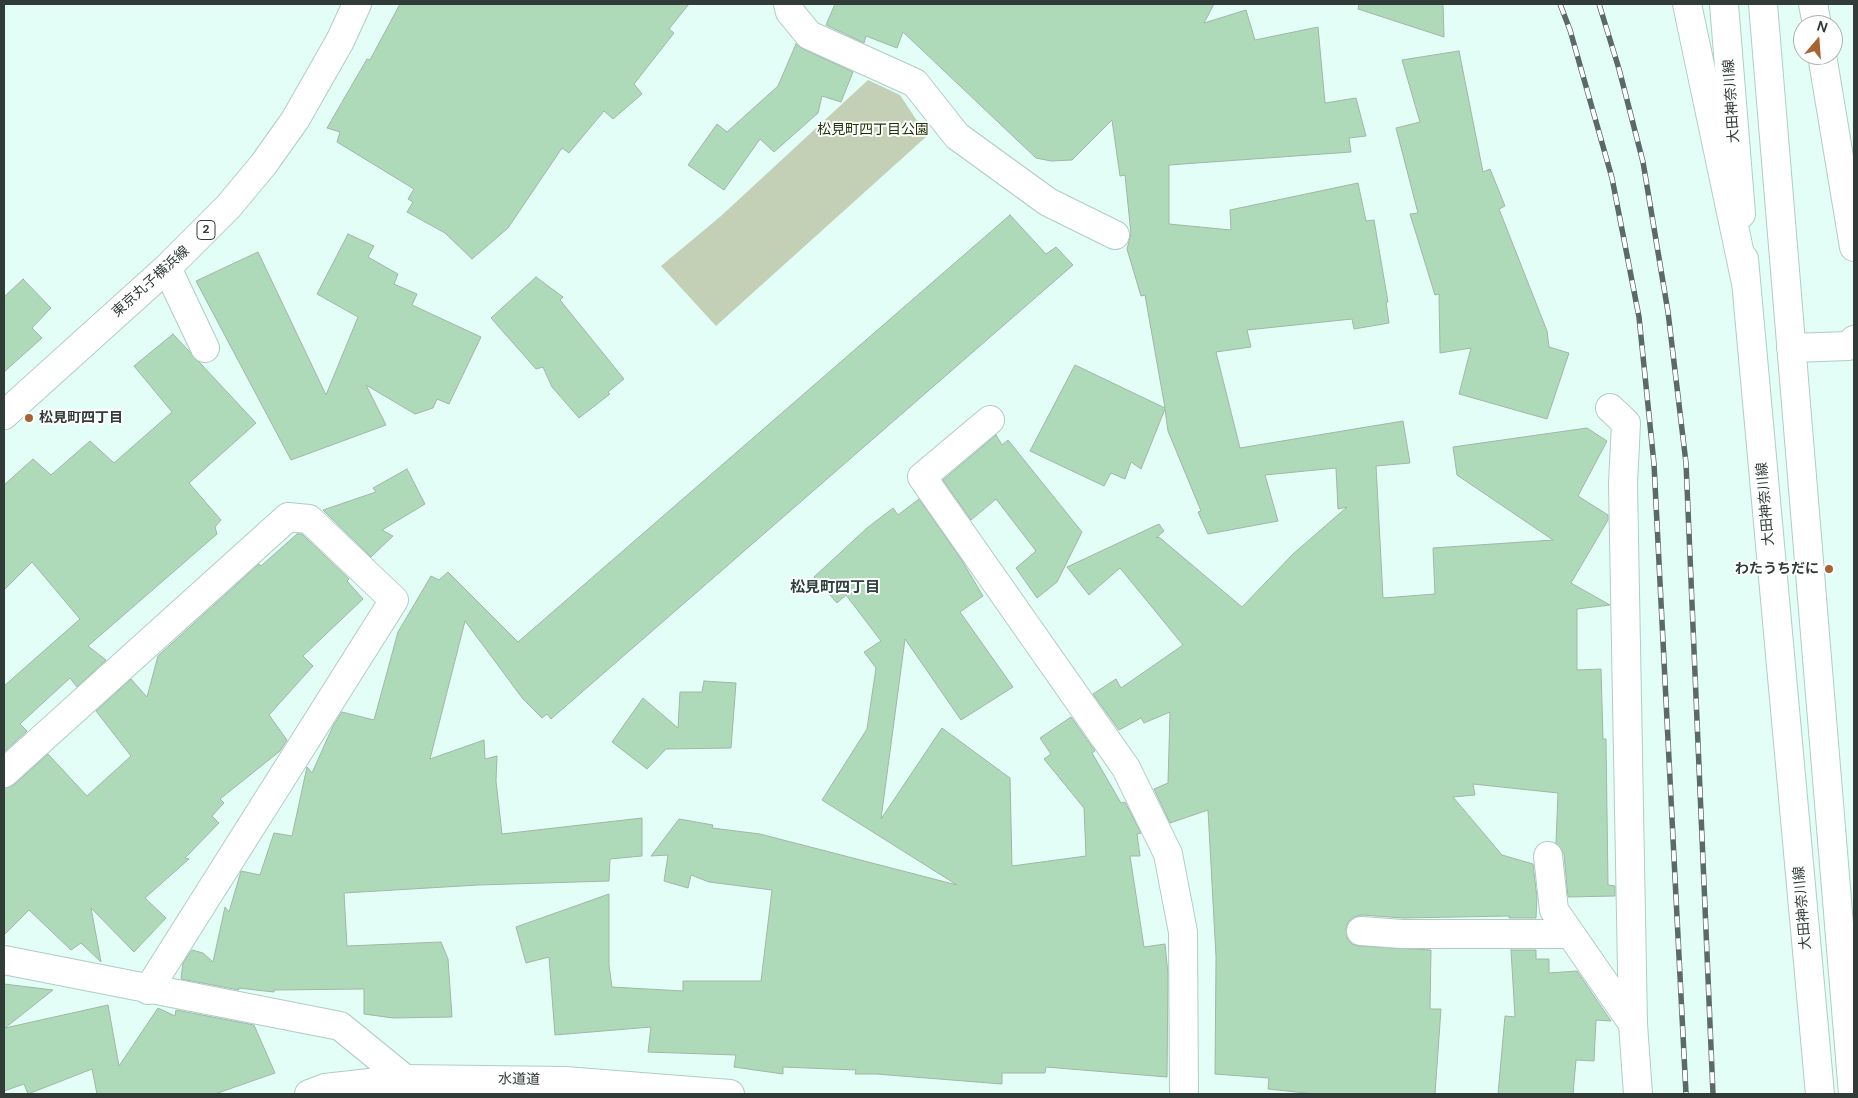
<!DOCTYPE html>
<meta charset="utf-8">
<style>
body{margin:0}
#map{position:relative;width:1858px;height:1098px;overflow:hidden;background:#e2fef7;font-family:"DM Sans",sans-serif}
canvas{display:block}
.frame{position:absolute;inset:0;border:5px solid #313c39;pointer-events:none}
.north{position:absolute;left:1793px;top:15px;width:50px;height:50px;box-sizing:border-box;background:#fff;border:1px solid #adb1b0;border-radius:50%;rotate:18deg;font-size:14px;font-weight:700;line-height:20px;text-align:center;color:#313c39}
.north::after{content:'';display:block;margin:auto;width:18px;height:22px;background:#a76333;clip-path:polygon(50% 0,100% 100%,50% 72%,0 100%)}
</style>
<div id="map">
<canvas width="1858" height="1098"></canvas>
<div class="frame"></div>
<div class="north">N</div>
</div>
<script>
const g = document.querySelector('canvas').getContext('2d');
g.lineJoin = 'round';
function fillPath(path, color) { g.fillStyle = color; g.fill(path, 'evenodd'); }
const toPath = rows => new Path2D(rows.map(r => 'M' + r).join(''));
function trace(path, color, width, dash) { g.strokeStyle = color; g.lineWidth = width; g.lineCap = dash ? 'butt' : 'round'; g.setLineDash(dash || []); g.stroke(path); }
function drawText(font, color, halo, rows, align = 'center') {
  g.font = font + ' "DM Sans","Noto Sans JP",sans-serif'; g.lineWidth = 4; g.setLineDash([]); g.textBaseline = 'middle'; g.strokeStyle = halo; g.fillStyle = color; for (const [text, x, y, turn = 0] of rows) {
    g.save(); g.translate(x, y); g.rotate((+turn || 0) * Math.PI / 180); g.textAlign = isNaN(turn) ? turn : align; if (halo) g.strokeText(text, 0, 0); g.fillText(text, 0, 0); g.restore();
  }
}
const green = toPath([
 [868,80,900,95,927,136,716,326,661,266,721,216]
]);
const building = toPath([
 [400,4,689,4,669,29,674,33,634,84,642,94,613,119,604,111,569,153,562,148,508,228,472,259,445,233,407,212,413,202,408,199,414,189,337,142,340,132,327,128,367,59,370,60,400,4],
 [835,4,1214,4,1204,23,1246,10,1255,40,1318,27,1325,103,1356,98,1366,136,1349,138,1351,152,1169,165,1169,224,1231,230,1230,210,1358,183,1366,221,1374,220,1388,302,1386,302,1389,323,1354,329,1352,319,1247,330,1251,347,1216,352,1240,448,1403,421,1410,463,1376,466,1383,598,1435,594,1433,548,1553,540,1457,475,1453,447,1587,428,1607,441,1578,496,1608,515,1608,520,1571,583,1610,605,1577,609,1577,670,1601,669,1603,739,1606,739,1608,885,1615,886,1615,896,1568,897,1564,854,1556,843,1558,793,1473,784,1475,795,1453,797,1502,855,1533,864,1537,898,1536,918,1509,918,1509,916,1403,918,1362,915,1354,917,1348,922,1346,929,1347,938,1352,944,1359,946,1431,950,1430,1009,1441,1009,1435,1094,1315,1094,1268,1089,1269,1078,1215,1074,1216,957,1208,810,1170,823,1154,789,1168,783,1170,712,1144,723,1141,718,1119,730,1093,694,1116,679,1121,688,1183,645,1120,568,1089,595,1067,567,1159,524,1164,531,1156,538,1159,537,1242,607,1293,554,1347,507,1338,509,1336,468,1265,475,1278,521,1208,534,1198,512,1201,511,1168,431,1165,409,1141,469,1131,462,1125,479,1111,473,1104,486,1030,451,1075,365,1165,408,1145,295,1141,296,1127,249,1131,234,1125,175,1120,176,1112,120,1072,160,1051,161,1036,158,903,32,897,48,866,36,864,43,826,25,835,4],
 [1359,4,1443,4,1444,37,1358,9,1359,4],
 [796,44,803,49,853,72,841,102,822,96,818,113,774,152,760,139,724,190,688,165,717,124,727,132,778,86,796,44],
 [1459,51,1483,172,1490,169,1505,206,1499,209,1547,331,1549,347,1569,353,1547,419,1459,394,1471,348,1440,353,1439,294,1435,295,1410,214,1418,213,1396,128,1420,122,1402,60,1459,51],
 [1010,215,1046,254,1056,247,1073,265,551,719,547,714,542,718,523,699,465,621,430,759,484,740,485,759,497,756,496,781,502,834,642,818,642,856,610,859,609,881,478,885,344,893,347,946,441,942,448,959,452,1017,393,1018,364,1014,364,989,274,990,274,992,238,988,239,990,181,979,183,963,192,950,203,953,213,962,225,907,229,912,241,871,260,875,274,833,292,836,307,767,312,773,333,726,342,712,374,720,398,632,431,576,439,580,448,572,518,642,1010,215],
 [348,234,374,246,368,257,398,274,394,284,417,294,412,305,481,337,449,404,437,399,433,408,415,414,366,385,386,425,291,460,196,281,258,252,326,395,358,317,317,294,348,234],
 [536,277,563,297,560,300,624,379,608,392,610,394,579,418,552,387,543,367,536,369,491,318,536,277],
 [23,279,51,308,32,328,42,338,4,372,4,297,23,279],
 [173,334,256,423,189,483,221,520,215,527,217,534,88,646,106,660,77,687,70,678,20,724,27,731,4,752,4,686,80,619,32,562,4,590,4,485,33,459,51,475,90,441,114,463,172,412,134,366,173,334],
 [996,435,1002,445,1008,440,1082,532,1057,582,1037,598,1016,568,1036,551,996,499,971,520,943,480,996,435],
 [407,469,425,504,382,530,393,536,371,557,323,510,376,492,373,488,407,469],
 [919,499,961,559,983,596,960,612,1013,687,961,720,905,639,881,819,942,728,1010,778,1012,866,1086,856,1084,808,1044,759,1051,754,1040,738,1071,717,1095,751,1092,753,1121,803,1125,802,1141,833,1137,834,1140,856,1130,856,1144,947,1165,944,1168,974,1167,1077,1046,1067,1045,1073,1002,1073,1002,1084,876,1074,855,1074,856,1070,783,1067,783,1074,734,1067,736,1055,648,1052,651,1027,555,1035,549,957,526,963,516,927,609,894,609,965,612,987,683,991,683,981,761,981,772,890,709,882,691,875,688,888,664,881,668,855,651,856,679,819,713,825,712,828,760,834,957,885,822,800,867,729,876,668,864,652,881,641,846,595,837,603,814,577,867,528,893,508,898,515,919,499],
 [297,534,302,534,349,579,347,581,363,599,303,656,313,666,269,715,287,740,280,751,220,799,224,803,212,816,219,823,185,858,189,859,145,898,166,918,134,952,91,908,101,962,81,943,71,950,29,910,4,935,4,788,14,785,48,754,87,796,131,756,96,711,131,679,147,697,158,656,259,564,261,566,297,534],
 [704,681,736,683,731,748,666,749,647,769,612,742,643,698,678,728,680,692,702,692,704,681],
 [1511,950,1536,950,1536,959,1549,959,1549,973,1577,971,1611,1021,1596,1020,1594,1061,1576,1060,1573,1094,1498,1094,1505,1016,1515,1017,1511,950],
 [4,984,53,990,5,1028,108,1005,119,1066,158,1008,175,1016,176,1010,254,1025,275,1073,215,1094,97,1094,92,1069,28,1094,24,1084,4,1091,4,984]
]);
const minor = toPath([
 [788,4,790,12,809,35,915,83,957,136,1048,202,1115,235],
 [167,268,205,348],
 [1610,408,1626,423,1623,484,1633,1024,1638,1094],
 [990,420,922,477,1126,768,1168,854,1183,932,1184,1094],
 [4,773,288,517,309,519,394,600,148,990],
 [1548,856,1554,910,1633,1024],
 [1361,931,1402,934,1569,934],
 [4,960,340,1026,405,1079]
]);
const major = toPath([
 [1724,4,1741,214],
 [1763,4,1853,1094],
 [1813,4,1817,25],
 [1822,55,1854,247],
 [1744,259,1820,1094],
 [1791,348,1849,346,1854,340],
 [4,415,167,268,228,207,263,165,295,120,340,41,357,4],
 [309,1094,325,1088,405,1079,565,1081,730,1094]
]);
const highway = toPath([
 [1687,4,1746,283]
]);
const rail = toPath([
 [1560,4,1570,30,1612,178,1639,317,1654,464,1686,1094],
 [1599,4,1619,69,1643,162,1668,312,1686,463,1713,1094]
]);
const markers = [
 [29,418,5,"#a76333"],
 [1829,569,5,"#a76333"]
];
const shields = [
 [206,230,18]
];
const shieldNames = [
 ["2",206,230]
];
const streetNames = [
 ["大田神奈川線",1732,101,-94],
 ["東京丸子横浜線",151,282,-42],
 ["大田神奈川線",1766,504,-95],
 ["大田神奈川線",1803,908,-95],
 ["水道道",519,1080,1]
];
const parkNames = [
 ["松見町四丁目公園",873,130]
];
const poiNames = [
 ["松見町四丁目",39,418],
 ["わたうちだに",1819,569,"right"]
];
const neighbourhoodNames = [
 ["松見町四丁目",835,588]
];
fillPath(green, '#c3d0b5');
fillPath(building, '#afdaba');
trace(building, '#a2b6a6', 1);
trace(minor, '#b1ccc5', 30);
trace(major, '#b1ccc5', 30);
trace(highway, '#b1ccc5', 30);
trace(minor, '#fff', 28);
trace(major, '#fff', 28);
trace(highway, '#fff', 28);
trace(rail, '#5b6a66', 5.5);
trace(rail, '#fff', 4, [11]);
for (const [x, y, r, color] of markers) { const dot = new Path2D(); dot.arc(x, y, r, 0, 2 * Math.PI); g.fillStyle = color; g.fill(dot); trace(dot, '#fff', 2); }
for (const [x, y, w] of shields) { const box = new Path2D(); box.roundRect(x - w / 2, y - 9.5, w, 19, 4); g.fillStyle = '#fff'; g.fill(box); trace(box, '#313c39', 1); }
drawText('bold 12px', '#313c39', null, shieldNames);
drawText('14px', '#313c39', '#fff', streetNames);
drawText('14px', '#1e3000', '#fff', parkNames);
drawText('bold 14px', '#313c39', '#fff', poiNames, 'left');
drawText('bold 15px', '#2c433e', '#fff', neighbourhoodNames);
</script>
